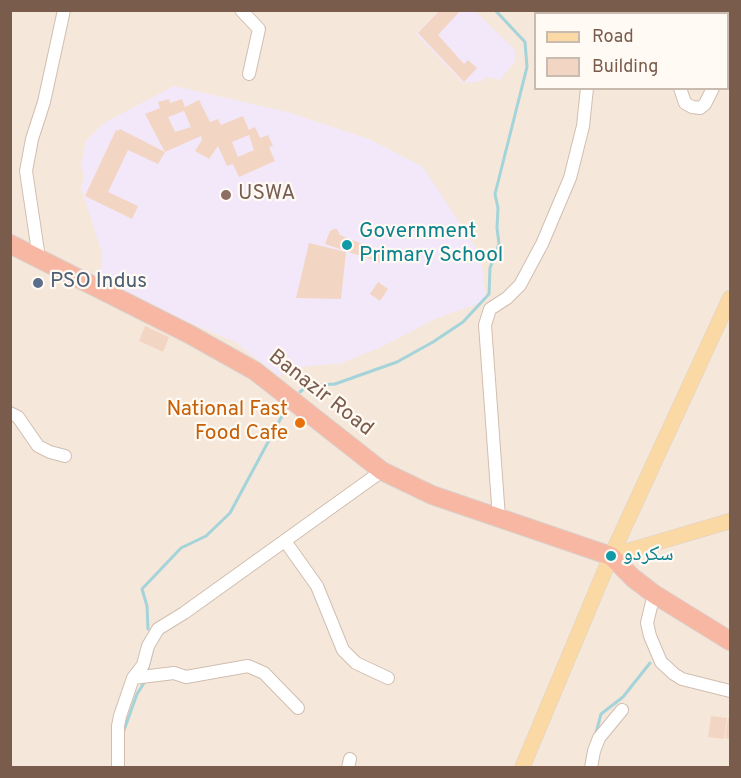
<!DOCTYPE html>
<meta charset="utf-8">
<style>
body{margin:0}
#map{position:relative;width:741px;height:778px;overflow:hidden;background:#fdf6ec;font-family:Overpass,sans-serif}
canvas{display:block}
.frame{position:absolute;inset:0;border:12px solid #7a5c4d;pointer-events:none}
.legend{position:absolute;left:534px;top:12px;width:195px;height:78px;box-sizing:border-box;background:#fffaf3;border:2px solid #cabbb1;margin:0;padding:8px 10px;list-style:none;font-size:18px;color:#7a5c4d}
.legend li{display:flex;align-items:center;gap:12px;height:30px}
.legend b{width:30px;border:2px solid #cabbb1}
</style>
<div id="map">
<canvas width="741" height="778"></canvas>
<div class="frame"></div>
<ul class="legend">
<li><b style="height:8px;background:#fbd9a5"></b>Road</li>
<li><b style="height:16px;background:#f3d5c3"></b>Building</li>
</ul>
</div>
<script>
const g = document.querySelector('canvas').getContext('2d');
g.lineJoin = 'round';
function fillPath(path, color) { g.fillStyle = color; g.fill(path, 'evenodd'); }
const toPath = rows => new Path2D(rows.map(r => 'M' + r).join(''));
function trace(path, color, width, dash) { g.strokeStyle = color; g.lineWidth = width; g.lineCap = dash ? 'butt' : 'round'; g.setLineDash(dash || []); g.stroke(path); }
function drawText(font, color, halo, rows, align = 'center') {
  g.font = font + ' Overpass,"Noto Naskh Arabic",sans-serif'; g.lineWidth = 4.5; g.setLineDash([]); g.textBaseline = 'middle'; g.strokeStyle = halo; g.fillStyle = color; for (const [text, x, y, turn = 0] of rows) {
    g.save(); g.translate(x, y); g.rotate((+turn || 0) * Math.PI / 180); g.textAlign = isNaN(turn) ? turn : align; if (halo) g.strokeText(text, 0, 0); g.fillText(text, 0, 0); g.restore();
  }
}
const residential = toPath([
 [11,11,730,11,730,767,11,767],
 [536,14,728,14,728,88,536,88]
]);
const education = toPath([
 [438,11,475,11,515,50,516,60,500,80,486,77,482,81,463,83,416,34],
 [174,86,287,112,369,139,423,167,481,256,486,301,437,318,381,347,339,364,306,366,279,376,235,342,99,284,102,253,81,188,84,178,81,165,86,141,104,123]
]);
const stream = toPath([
 [300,392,307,386,335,384,397,362,433,342,463,322,489,294,490,268,499,244,497,228,498,208,495,194,527,67,525,42,495,10],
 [148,629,147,606,142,589,181,548,206,536,230,513,282,416,284,405],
 [147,672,153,648],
 [123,733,137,694,144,683],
 [596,733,601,714,623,697,650,663]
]);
const building = toPath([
 [440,10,461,10,438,35,464,64,468,60,477,68,464,82,418,33],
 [169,99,170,103,182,99,185,107,199,100,210,122,218,119,221,125,243,116,249,130,255,127,260,138,268,135,273,146,269,147,275,161,239,177,233,164,227,166,218,146,209,159,195,151,202,140,201,136,165,152,145,114,160,108,158,102],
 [184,111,191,127,175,132,168,117],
 [249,135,254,150,238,157,232,142],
 [120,129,165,152,158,164,128,150,108,192,138,206,132,219,85,196,116,130,118,131],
 [334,229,337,229,340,235,375,249,382,247,384,253,381,263,325,244,330,231],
 [309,243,346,252,341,299,296,298],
 [378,282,388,289,380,301,370,294],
 [145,326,169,337,163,352,139,341],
 [711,716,727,718,724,739,708,737],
 [728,718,730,718,730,739,725,738]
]);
const minor = toPath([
 [241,10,259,29,249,74],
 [651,10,654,14],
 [614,14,619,10],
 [728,75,730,74],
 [680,88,685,103,692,107,700,108,705,104,713,88],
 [39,258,26,171,32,139,44,102,64,10],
 [10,413,18,417,38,446,50,452,65,456],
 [499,518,485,325,490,309,507,298,520,285,542,244,570,178,583,126,587,88],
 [285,541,317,586,343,650,356,663,388,678],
 [654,594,647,623,650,636,661,662,674,674,682,679,730,691],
 [133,678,174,673,186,677,248,666,264,673,298,708],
 [118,768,118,726,120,716,133,678,143,665,148,646,158,629,184,613,382,471],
 [348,768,350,759],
 [591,768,594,751,599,738,622,710]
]);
const major = toPath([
 [611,556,730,521],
 [522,768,611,556,730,298]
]);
const highway = toPath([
 [10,244,189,334,255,371,382,471,432,495,611,556,633,578,654,594,730,641]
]);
const markers = [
 [226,195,6,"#8d6e63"],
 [347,245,6,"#0f9aa8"],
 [38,283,6,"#5c6f8a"],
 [300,423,6,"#e8710a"],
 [611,556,6,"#0f9aa8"]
];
const educationNames = [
 ["USWA",238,195]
];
const cultureNames = [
 ["Government",359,233],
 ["Primary School",359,257],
 ["سکردو",623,556]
];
const serviceNames = [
 ["PSO Indus",50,283]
];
const streetNames = [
 ["Banazir Road",320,394,38]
];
const foodNames = [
 ["National Fast",288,411],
 ["Food Cafe",288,435]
];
fillPath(residential, '#f5e8da');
fillPath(education, '#f3e8fa');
trace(stream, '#a5d3da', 3);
fillPath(building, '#f3d5c3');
trace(minor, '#d1beb0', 14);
trace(major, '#dad1cd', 16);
trace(highway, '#dad1cd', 20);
trace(minor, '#fff', 12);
trace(major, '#fbd9a5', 15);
trace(highway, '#f7b7a3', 18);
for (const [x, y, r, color] of markers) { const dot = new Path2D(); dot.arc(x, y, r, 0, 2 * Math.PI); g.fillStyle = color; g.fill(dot); trace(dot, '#fffaf3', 2); }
drawText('21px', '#785e54', '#fffaf3', educationNames, 'left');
drawText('21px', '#0d838f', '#fffaf3', cultureNames, 'left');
drawText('21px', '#4e5e75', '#fffaf3', serviceNames, 'left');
drawText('21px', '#7a5c4d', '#fffaf3', streetNames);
drawText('21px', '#c56008', '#fffaf3', foodNames, 'right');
</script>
